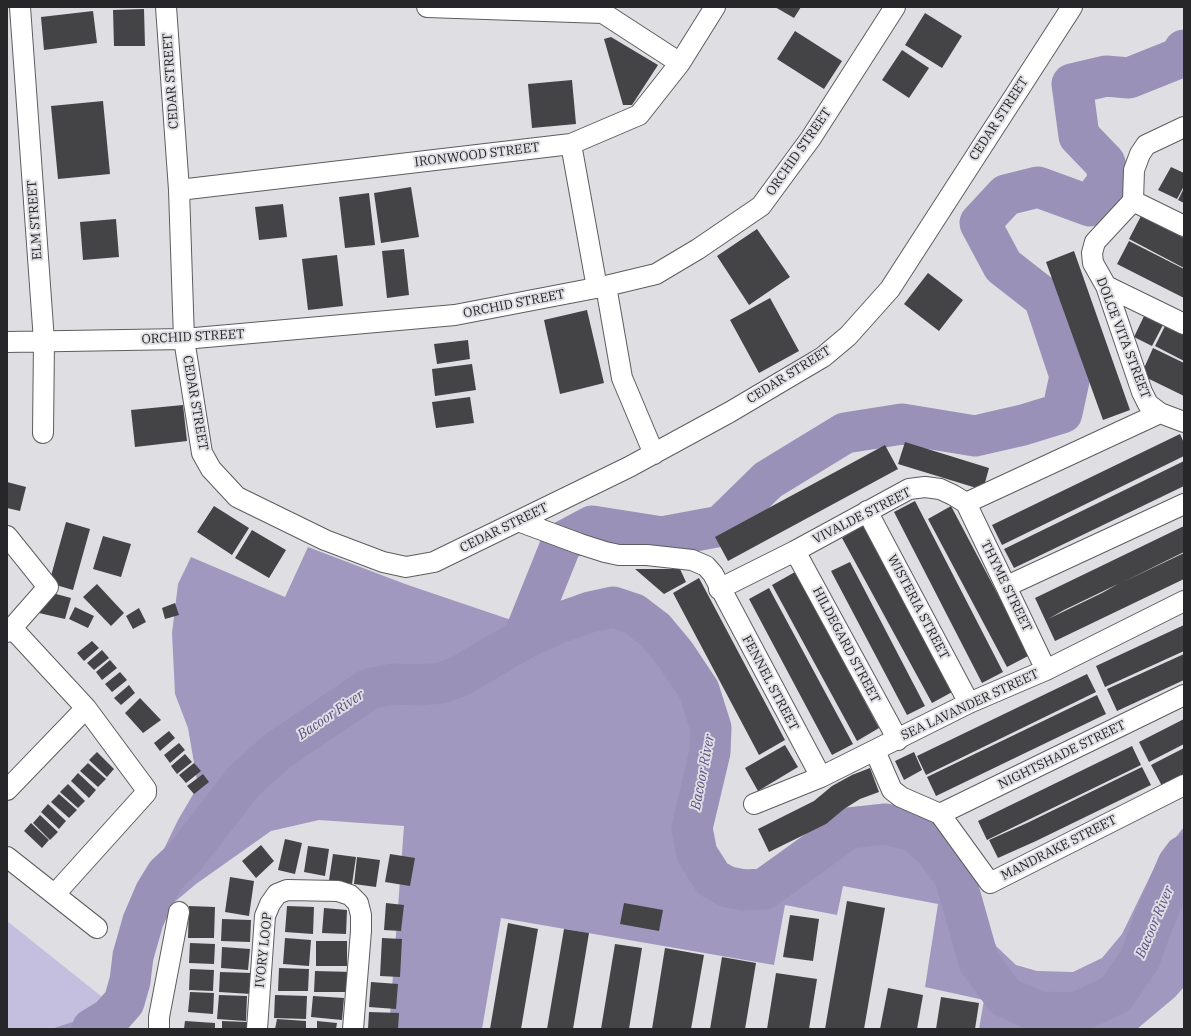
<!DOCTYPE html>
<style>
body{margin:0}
#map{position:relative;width:1191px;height:1036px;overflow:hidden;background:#dfdfe3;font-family:"IBM Plex Serif",serif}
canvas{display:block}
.frame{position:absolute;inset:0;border:8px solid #272628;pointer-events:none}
</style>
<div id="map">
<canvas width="1191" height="1036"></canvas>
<div class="frame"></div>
</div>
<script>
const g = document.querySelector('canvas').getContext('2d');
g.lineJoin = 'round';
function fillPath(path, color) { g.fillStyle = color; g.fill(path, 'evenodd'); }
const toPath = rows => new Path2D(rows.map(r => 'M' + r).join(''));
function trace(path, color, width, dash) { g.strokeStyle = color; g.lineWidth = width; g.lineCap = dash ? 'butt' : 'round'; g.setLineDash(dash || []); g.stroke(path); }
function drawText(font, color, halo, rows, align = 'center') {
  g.font = font + ' "IBM Plex Serif",serif'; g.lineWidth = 4; g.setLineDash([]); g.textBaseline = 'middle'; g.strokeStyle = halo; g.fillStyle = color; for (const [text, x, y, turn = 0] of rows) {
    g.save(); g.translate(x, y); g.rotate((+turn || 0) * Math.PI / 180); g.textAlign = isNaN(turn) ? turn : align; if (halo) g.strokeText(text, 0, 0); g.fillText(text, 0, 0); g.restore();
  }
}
const green = toPath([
 [7,921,111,1004,90,1016,51,1029,7,1029]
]);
const forest = toPath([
 [308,547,405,584,526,625,556,615,588,607,618,604,646,610,666,625,710,689,723,723,722,752,704,822,707,853,716,870,734,877,755,876,810,843,851,820,876,812,918,819,949,845,971,877,984,918,996,946,1016,965,1037,971,1073,972,1102,958,1122,934,1159,858,1184,827,1184,987,1175,997,1137,1029,979,1029,984,1000,925,987,938,904,843,886,837,915,785,905,774,965,501,918,482,1029,389,1029,404,826,319,820,271,831,196,884,165,910,140,1012,119,1029,51,1029,90,1016,111,1004,129,929,147,884,178,820,198,786,188,728,175,694,172,633,178,584,191,557,285,597]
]);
const river = toPath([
 [523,639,562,542,592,526,662,537,721,526,768,480,845,433,902,424,975,436,1023,425,1062,413,1070,376,1044,298,1003,266,980,223,1006,195,1038,187,1090,206,1109,180,1105,163,1079,136,1072,84,1106,76,1129,78,1179,58,1184,50],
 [92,1029,110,1018,124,1002,130,981,133,956,143,921,155,893,166,875,184,858,244,781,276,752,369,689,393,684,419,685,441,683,460,676,523,639,556,624,590,612,613,607,634,614,655,630,675,654,699,690,711,728,710,752,692,828,697,854,713,879,728,887,744,890,764,889,849,828,886,824,916,832,936,851,955,877,979,962,1005,997,1039,1012,1076,1013,1116,994,1140,959,1152,925,1178,864,1184,856]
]);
const building = toPath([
 [775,7,801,7,794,18],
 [144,9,145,46,114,46,113,10],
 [93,11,97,43,44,50,41,17],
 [925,13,962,36,942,68,905,45],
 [795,31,842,61,824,89,777,59],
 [611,37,658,65,632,105,623,105,604,39],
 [902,50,929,68,909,98,882,80],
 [572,80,576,124,532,128,528,84],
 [103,101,110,174,58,179,51,106],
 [1171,167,1184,173,1184,186,1177,199,1158,190],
 [411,187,419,237,381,243,374,193],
 [1184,188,1184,203,1178,200],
 [369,193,375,245,345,248,339,197],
 [283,204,287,237,259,240,255,207],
 [1141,216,1184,238,1184,268,1129,239],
 [116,219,119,257,83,260,80,222],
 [757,229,790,277,749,305,717,256],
 [1129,241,1184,269,1184,298,1117,264],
 [404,249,409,295,387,298,382,251],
 [1074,251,1130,410,1103,420,1046,262],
 [337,255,343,306,308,310,302,259],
 [928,273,963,300,939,331,904,304],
 [770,298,799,351,759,373,730,320],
 [587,310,604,383,560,394,544,320],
 [1145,314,1164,323,1152,346,1134,337],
 [1168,320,1184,328,1184,361,1155,346],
 [468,340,470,359,437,364,434,344],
 [1153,348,1184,363,1184,396,1141,375],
 [472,364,476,390,435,396,432,369],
 [470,397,474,423,436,428,432,402],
 [183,405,187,441,135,447,131,410],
 [1180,434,1184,443,1184,456,1002,545,992,525],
 [905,442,989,468,983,490,898,464],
 [885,445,898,469,728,561,715,537],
 [1184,461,1184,486,1014,568,1004,549],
 [7,482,26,487,20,511,7,508],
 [915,501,1003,672,982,683,894,512],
 [214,506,249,528,232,555,197,532],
 [951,506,1030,655,1007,667,928,519],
 [66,522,90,529,73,590,49,583],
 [864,525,954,691,932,703,842,538],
 [1184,526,1184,552,1123,582,1184,553,1184,579,1055,641,1035,598],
 [1118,584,1102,593,1048,619,1064,610],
 [252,530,286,550,269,578,235,558],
 [103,536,131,544,121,577,93,569],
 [850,562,925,706,907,715,831,571],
 [635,569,680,569,686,582,664,594],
 [795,572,879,728,857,741,772,585],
 [699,578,785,740,759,755,673,593],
 [97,584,124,613,111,626,83,597],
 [769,588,853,744,832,755,749,599],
 [45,591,71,598,65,619,39,613],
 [175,603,179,615,165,619,162,608],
 [75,607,94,616,88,628,69,619],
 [139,608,146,622,133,629,126,616],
 [1184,625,1184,651,1105,687,1096,666],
 [92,641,99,648,84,661,77,653],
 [102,650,109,658,94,670,87,663],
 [1184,654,1184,680,1117,711,1107,689],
 [110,660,117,668,102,680,96,672],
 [120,672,127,680,112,692,105,684],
 [1087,674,1096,692,926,775,917,756],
 [129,685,135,693,121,705,114,698],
 [1097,695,1106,714,936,796,927,777],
 [140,698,161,720,143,733,125,713],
 [1184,719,1184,744,1149,762,1139,742],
 [169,731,175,738,160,751,154,743],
 [179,743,185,750,170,763,164,755],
 [785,745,798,767,758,791,745,768],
 [1132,746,1141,765,987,840,978,821],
 [1184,748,1184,774,1162,786,1151,765],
 [97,752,114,769,107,777,89,760],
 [914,752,922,770,904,780,895,761],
 [185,754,192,762,177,774,171,766],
 [88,763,106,779,98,787,80,771],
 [194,763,201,771,186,783,179,775],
 [1142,767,1151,785,1036,841,998,858,989,840,1027,823],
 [870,768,879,792,860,799,844,809,826,824,769,852,758,829,814,801,832,786,852,775],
 [78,773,96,790,89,798,71,781],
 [203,774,209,782,194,794,187,786],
 [68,784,85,801,78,808,60,792],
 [59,794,77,810,69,818,51,802],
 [48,804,66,821,59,829,41,812],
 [40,815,58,832,50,840,33,823],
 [31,823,49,840,42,848,24,831],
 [285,839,302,843,295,874,278,870],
 [261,845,274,861,256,878,242,861],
 [308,846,329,849,325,876,304,872],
 [333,854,356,857,352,884,329,880],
 [390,854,415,858,410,886,385,882],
 [357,857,380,860,376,887,354,884],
 [230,877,254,881,249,916,225,912],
 [847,901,885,908,864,1029,825,1029],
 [386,903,404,905,401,931,384,930],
 [624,903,663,910,659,931,620,924],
 [189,906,215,907,214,938,188,938],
 [287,906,314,907,313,934,285,932],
 [324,908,347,910,346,934,322,933],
 [790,915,819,919,813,961,783,957],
 [222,919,251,920,250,942,221,941],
 [508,923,538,929,521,1029,490,1029],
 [564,929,589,933,573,1029,547,1029],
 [285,938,311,940,309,966,283,964],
 [382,938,402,939,400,977,380,976],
 [316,941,347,941,347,966,316,966],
 [190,943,215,944,214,964,189,963],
 [615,944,642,948,629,1029,601,1029],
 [222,947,250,949,248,970,221,968],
 [665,948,704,955,691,1029,652,1029],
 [722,957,756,963,745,1029,710,1029],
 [279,968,309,969,308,991,278,991],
 [190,969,214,970,213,991,189,990],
 [315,971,353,972,353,992,314,992],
 [220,972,252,973,251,994,219,992],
 [776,973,817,979,809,1029,767,1029],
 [371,982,398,984,396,1009,369,1007],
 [888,988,923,995,917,1029,880,1029],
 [190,992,214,993,213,1014,188,1012],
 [219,995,247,996,246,1021,217,1019],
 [275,995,307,996,306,1019,274,1018],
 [313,996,344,998,342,1020,311,1017],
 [941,997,979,1003,975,1029,936,1029],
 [369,1012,399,1013,398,1029,368,1029],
 [277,1019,306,1021,306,1029,275,1029],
 [185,1021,215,1023,215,1029,184,1029],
 [222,1021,247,1022,247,1029,222,1029],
 [317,1021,337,1023,336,1029,317,1029]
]);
const minor = toPath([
 [20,7,44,341,43,433],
 [166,7,179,190,184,339,202,453,211,469,237,497,325,540,383,562,406,567,434,562,629,467,730,412,823,357,848,336,890,289,1072,7],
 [427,7,603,13,680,63],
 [571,144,597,288],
 [179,190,571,144,639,115,680,63,715,7],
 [1133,201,1095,242,1092,253,1093,263,1106,286,1142,392,1148,404,1160,413,1184,422],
 [1133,201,1134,170,1140,154,1146,145,1184,127],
 [1133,201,1184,226],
 [606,286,622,378,654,454],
 [1106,286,1184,324],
 [7,342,184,339,455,315,606,286,656,274,698,249,761,206,811,138,895,7],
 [966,503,1160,413],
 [966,503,1046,670],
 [867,511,969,703],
 [518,521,580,544,605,552,619,555,647,555,692,560,706,566,713,574,821,777],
 [7,536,48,587,12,628],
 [795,551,898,740],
 [1007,586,1184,504],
 [719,589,795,551,909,489,925,487,940,489,953,495,966,503],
 [7,632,12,628,86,708,146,789,146,793,55,894],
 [875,751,892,790,901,797,940,814,990,883,1184,785],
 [7,790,86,708],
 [754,804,821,777,969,703,1046,670,1184,601],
 [940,814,1184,695],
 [7,857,97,928],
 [159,1029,159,1017,179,912],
 [257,1029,265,916,270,904,277,894,287,890,338,891,350,895,358,903,361,915,361,931,353,1029]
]);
const streetNames = [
 ["CEDAR STREET",171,81,-94],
 ["CEDAR STREET",999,119,-57],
 ["ORCHID STREET",799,152,-55],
 ["IRONWOOD STREET",477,155,-7],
 ["ELM STREET",35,220,-94],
 ["ORCHID STREET",514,304,-11],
 ["ORCHID STREET",193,337,-3],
 ["DOLCE VITA STREET",1123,338,69],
 ["CEDAR STREET",789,375,-32],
 ["CEDAR STREET",195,403,80],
 ["VIVALDE STREET",862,516,-27],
 ["CEDAR STREET",504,528,-26],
 ["THYME STREET",1006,586,64],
 ["WISTERIA STREET",918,607,62],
 ["HILDEGARD STREET",846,645,62],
 ["FENNEL STREET",770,683,62],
 ["SEA LAVANDER STREET",970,705,-25],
 ["NIGHTSHADE STREET",1062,755,-26],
 ["MANDRAKE STREET",1059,848,-27],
 ["IVORY LOOP",264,950,-84]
];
const waterNames = [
 ["Bacoor River",331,715,-34],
 ["Bacoor River",703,772,-79],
 ["Bacoor River",1155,922,-67]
];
fillPath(green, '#c4bedf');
fillPath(forest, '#a098bf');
trace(river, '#9991b8', 41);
fillPath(building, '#444346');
trace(minor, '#5d5d60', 22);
trace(minor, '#fff', 20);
drawText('13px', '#272628', '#dfdfe3', streetNames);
drawText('italic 14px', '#5b4e84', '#dfdfe3', waterNames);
</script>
